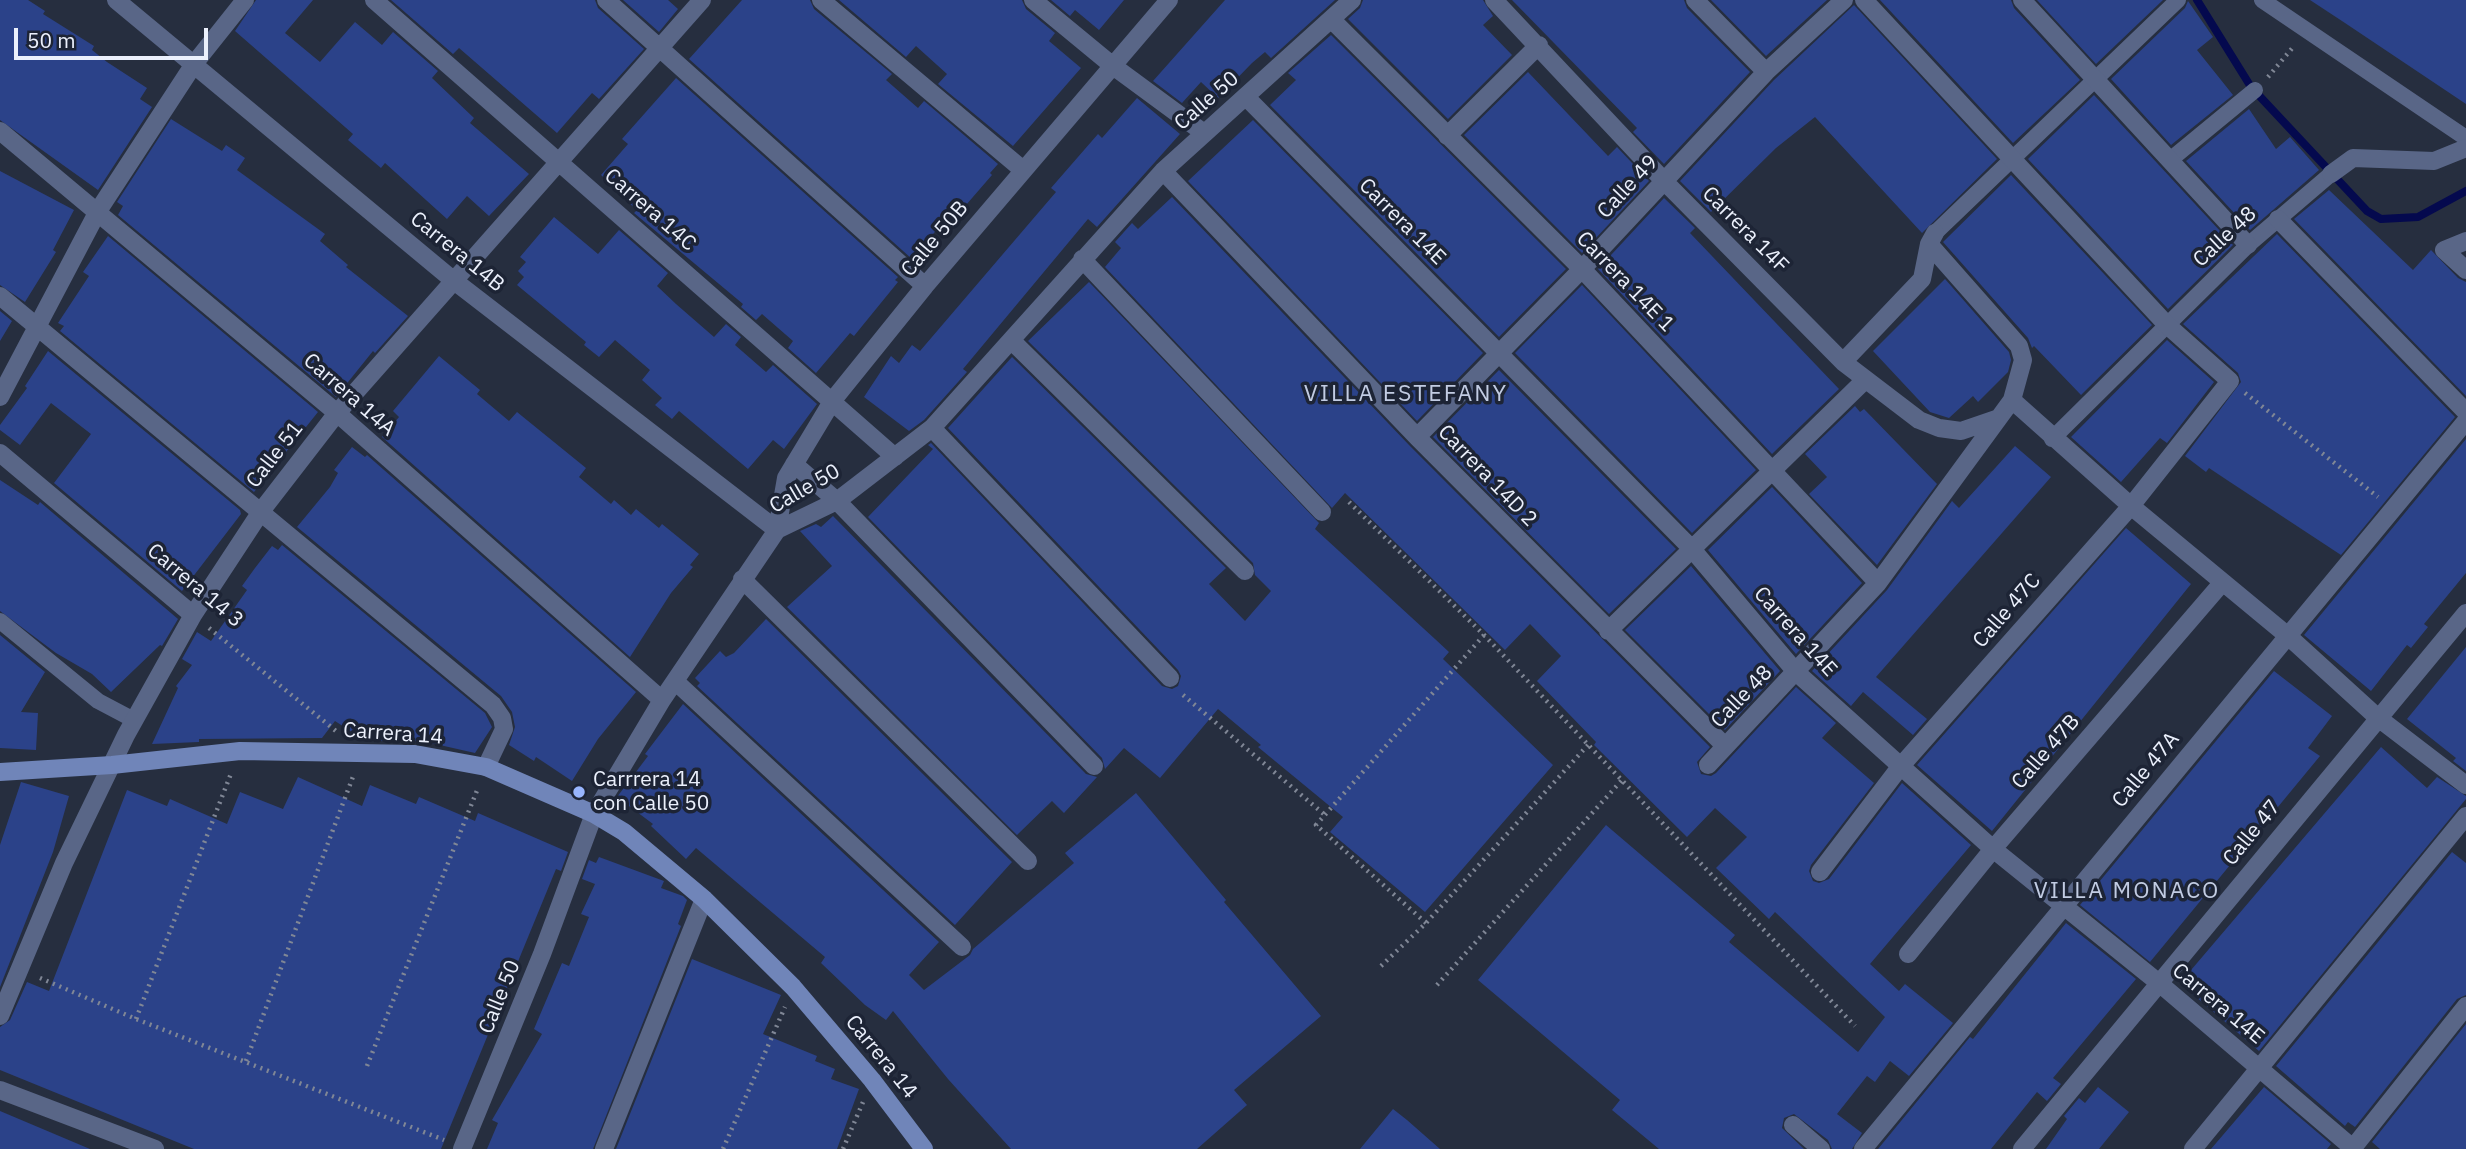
<!DOCTYPE html>
<style>
body{margin:0}
#map{position:relative;width:2466px;height:1149px;overflow:hidden;background:#262e3f;font-family:"IBM Plex Sans",sans-serif}
canvas{display:block}
.scale{position:absolute;left:14px;top:28px;width:194px;height:32px;box-sizing:border-box;border:4px solid #ebf0fc;border-top:0;padding-left:9px;font-size:21px;line-height:24px;white-space:nowrap;color:#ebf0fc;-webkit-text-stroke:5px #1d2435;paint-order:stroke}
</style>
<div id="map">
<canvas width="2466" height="1149"></canvas>
<div class="scale">50 m</div>
</div>
<script>
const g = document.querySelector('canvas').getContext('2d');
g.lineJoin = 'round';
const toPath = rows => new Path2D(rows.map(r => 'M' + r).join(''));
function trace(path, color, width, dash) { g.strokeStyle = color; g.lineWidth = width; g.lineCap = dash ? 'butt' : 'round'; g.setLineDash(dash || []); g.stroke(path); }
function fillPath(path, color) { g.fillStyle = color; g.fill(path, 'evenodd'); }
function drawText(font, color, halo, rows, align = 'center') {
  g.font = font + ' "IBM Plex Sans",sans-serif'; g.lineWidth = 7; g.setLineDash([]); g.textBaseline = 'middle'; g.strokeStyle = halo; g.fillStyle = color; for (const [text, x, y, turn = 0] of rows) {
    g.save(); g.translate(x, y); g.rotate((+turn || 0) * Math.PI / 180); g.textAlign = isNaN(turn) ? turn : align; if (halo) g.strokeText(text, 0, 0); g.fillText(text, 0, 0); g.restore();
  }
}
const stream = toPath([
 [2197,0,2251,87,2367,211,2381,219,2418,217,2466,191]
]);
const building = toPath([
 [0,0,28,0,45,11,43,14,94,46,92,50,107,62,147,88,140,99,152,107,98,190,0,120],
 [256,0,313,0,285,33,320,62,355,22,382,45,393,32,438,71,432,78,474,118,470,123,529,174,489,216,467,196,447,219,385,163,381,168,348,140,353,134,235,31],
 [391,0,595,0,598,8,644,49,599,99,592,93,557,133,459,48,453,54],
 [623,0,668,0,678,9,659,32],
 [742,0,810,0,814,9,892,74,886,80,918,108,924,101,998,164,990,173,992,175,966,205,961,201,912,259,689,59],
 [839,0,1022,0,1026,9,1055,33,1049,41,1081,68,1013,146,938,84,947,74,916,46,906,57],
 [1051,0,1124,0,1099,30,1075,10,1070,16],
 [1225,0,1335,0,1271,58,1265,52,1252,63,1218,98,1201,82,1182,103,1153,81],
 [1363,0,1483,0,1493,16,1483,25,1512,55,1448,119,1348,19,1360,8],
 [1512,0,1684,0,1687,8,1750,72,1664,164,1633,132,1637,128],
 [1711,0,1827,0,1766,56],
 [1880,0,2011,0,2014,8,2080,80,2013,143],
 [2037,0,2163,0,2096,64],
 [2310,0,2466,0,2466,104,2345,23],
 [2188,1,2213,37,2197,50,2233,95,2171,145,2111,79,2185,8],
 [1854,5,1997,159,1922,233,1815,117,1776,148,1711,212,1680,181,1774,80],
 [1331,35,1566,269,1499,337,1270,105,1296,80,1288,73],
 [1528,72,1608,156,1617,147,1649,181,1582,253,1464,135],
 [676,78,898,277,895,280,898,282,854,336,850,333,816,373,788,348,793,341,762,314,756,320,741,307,743,304,634,213,637,210,629,203,630,201,601,175,628,144,622,139],
 [2094,95,2233,245,2168,309,2028,159],
 [1137,98,1180,134,1097,227,1088,219,963,369,967,372,924,420,909,431,864,397,891,356,899,363,912,345,920,351,1056,192,1051,188,1098,134,1102,138],
 [2249,109,2276,149,2290,137,2319,170,2250,230,2186,161],
 [171,119,222,151,226,145,245,158,237,170,325,234,320,241,348,265,346,267,408,316,375,353,373,351,336,397,118,215,123,206,117,202],
 [1253,120,1483,353,1417,421,1188,181],
 [0,171,74,210,53,250,56,252,25,302,0,285],
 [2011,175,2152,325,2081,395,2034,346,2032,348,2028,338,1943,242],
 [2329,190,2413,270,2431,250,2458,278,2466,282,2466,396,2294,219],
 [1172,197,1409,445,1710,747,1697,762,1701,774,1711,776,1716,773,1796,687,1836,723,1822,738,1874,783,1811,865,1809,871,1813,881,1819,883,1829,879,1902,783,1971,845,1870,964,1899,991,1905,984,1953,1023,1909,1076,1890,1061,1875,1082,1867,1076,1837,1114,1862,1133,1852,1149,1832,1149,1828,1140,1794,1114,1784,1118,1782,1128,1804,1149,1659,1149,1612,1110,1620,1100,1478,980,1606,825,1735,935,1729,942,1858,1052,1885,1017,1775,912,1769,919,1716,868,1747,837,1715,808,1687,837,1594,745,1596,742,1537,681,1561,656,1530,624,1505,650,1345,493,1332,508,1105,267,1121,248,1115,242,1132,223,1138,229],
 [1664,198,1695,228,1690,233,1839,389,1772,454,1598,269],
 [554,217,598,254,619,230,668,273,657,286,676,304,714,337,726,324,741,337,735,345,766,372,773,365,817,404,784,449,773,440,748,469,679,411,672,419,655,405,662,398,642,380,650,370,615,340,599,357,584,345,586,342,517,285,524,277,518,271,526,262,520,257],
 [2277,234,2455,417,2341,555,2230,482,2209,468,2206,472,2185,456,2241,382,2238,373,2183,324],
 [108,236,318,412,254,492,60,331,64,326,58,323,89,276,83,272],
 [1945,279,2009,352,2011,360,2008,372,1978,402,1973,396,1949,418,1930,412,1873,351],
 [1089,282,1319,523,1315,529,1435,639,1449,652,1443,659,1553,765,1425,912,1330,832,1343,817,1258,747,1261,745,1218,709,1160,778,1124,748,1105,769,1102,758,868,517,933,449,928,445,931,443,1162,686,1172,689,1178,686,1181,676,1178,670,948,428,1012,357,1226,568,1209,584,1245,621,1271,591,1255,575,1253,563,1028,341],
 [1582,285,1756,470,1692,533,1515,353],
 [0,311,12,321,0,341],
 [2167,340,2214,382,2167,443,2160,438,2121,482,2071,437],
 [48,351,240,510,241,514,182,591,54,483,91,434,51,403,20,445,0,430,0,425,27,388,25,386],
 [439,356,480,390,477,394,509,421,517,412,586,468,579,477,611,504,614,500,631,515,636,509,659,528,662,524,699,554,690,565,693,567,671,593,630,657,382,437,399,417,393,411],
 [1499,370,1676,549,1609,614,1433,437],
 [1855,406,1860,412,1864,409,1937,484,1877,565,1809,494,1827,477,1805,454],
 [2466,439,2466,573,2424,624,2428,627,2411,648,2407,645,2371,691,2304,635],
 [2015,446,2051,477,1876,677,1927,719,1913,735,1863,692,1851,706,1812,671,1887,590,1952,501,1959,508],
 [352,447,365,457,367,455,636,692,598,739,572,781,536,757,534,761,509,745,515,727,512,712,501,696,297,527,330,487,338,473,334,470],
 [0,480,38,505,40,502,178,619,162,646,160,645,111,692,92,674,56,653,0,611],
 [1772,487,1862,583,1796,654,1708,550],
 [833,516,1086,774,1097,777,1064,813,1052,801,1017,835,787,607,832,566,800,531,816,524,821,527],
 [2126,528,2191,584,1992,831,1917,765],
 [282,545,485,713,492,727,475,753,422,741,391,742,361,738,335,721,322,738,199,739,199,742,152,744,178,688,176,686,192,665,182,659,197,632,211,641,247,590,242,586,255,568,272,546,278,550],
 [1691,566,1780,671,1725,730,1625,630],
 [766,619,1012,862,955,925,697,686,700,683,695,678,720,651,726,657,734,653],
 [0,635,45,672,21,712,38,713,36,750,0,748],
 [2466,647,2466,771,2453,761,2456,758,2407,719],
 [2274,671,2332,716,2308,748,2320,756,2150,962,2080,905],
 [683,704,939,942,909,975,924,990,970,955,973,949,1074,863,1065,853,1136,793,1226,900,1224,902,1321,1016,1234,1090,1247,1105,1197,1149,1011,1149,948,1079,893,1011,886,1020,865,1005,821,963,825,957,696,848,686,859,651,826,653,824,617,797,648,756,645,754],
 [2381,747,2427,788,2437,777,2466,796,2466,799,2259,1051,2180,983],
 [298,777,362,806,370,785,416,804,419,797,475,821,478,813,568,852,561,871,556,869,441,1149,194,1149,0,1070,0,1027,10,1020,27,982,49,991,127,790,167,806,170,799,227,824,240,792,283,809],
 [21,782,69,796,53,852,0,987,0,845],
 [2452,852,2466,863,2466,995,2457,999,2355,1127,2348,1122,2345,1126,2276,1066],
 [599,857,664,881,661,888,683,896,687,900,678,924,681,926,593,1149,487,1149,498,1123,492,1120,542,1034,534,1029,562,963,569,966,589,917,581,914,595,884,582,879,589,860,596,863],
 [2066,923,2136,979,2053,1078,2061,1084,2047,1101,2037,1092,1991,1149,1878,1149,1970,1037,1973,1039],
 [692,959,781,995,763,1034,817,1056,815,1061,835,1069,831,1079,859,1089,837,1149,616,1149],
 [2466,1024,2466,1149,2380,1149,2372,1142],
 [2098,1087,2129,1112,2099,1149,2046,1149,2067,1119,2064,1116,2079,1098,2085,1103],
 [2264,1087,2331,1144,2327,1149,2211,1149],
 [1393,1109,1407,1120,1440,1149,1360,1149],
 [0,1111,90,1149,0,1149]
]);
const path = toPath([
 [2268,77,2294,46],
 [2245,393,2378,497],
 [1349,502,1484,635,1855,1026],
 [209,628,336,731],
 [1183,695,1325,815],
 [1426,923,1316,825,1484,635],
 [1381,966,1426,923,1588,745],
 [40,978,136,1019,444,1140],
 [1437,985,1622,780],
 [136,1019,232,771],
 [246,1061,354,774],
 [367,1066,478,788],
 [723,1149,785,1007],
 [843,1149,863,1102]
]);
const lane = toPath([
 [2262,0,2466,138],
 [2170,160,2255,90],
 [1935,233,2178,0],
 [2052,439,2248,245,2331,174],
 [0,621,98,701,134,720]
]);
const street = toPath([
 [116,0,453,280,777,530],
 [374,0,895,457],
 [606,0,925,286],
 [821,0,1023,170],
 [1033,0,1113,66,1204,133],
 [1494,0,1665,182,1843,362,1919,420,1939,428,1961,431,1996,419],
 [1695,0,1766,72],
 [2022,0,2248,245],
 [1331,19,1582,269,1878,583],
 [1247,98,1692,549,1796,672,1993,849,2159,983,2354,1149],
 [0,131,337,413,662,700],
 [1447,136,1539,45],
 [1163,171,1417,437,1725,746],
 [2331,174,2353,158,2434,161,2466,148],
 [2278,219,2466,412],
 [2466,241,2444,250,2466,270],
 [1082,259,1322,512],
 [0,296,493,705,502,718,504,729,486,767],
 [1012,341,1245,571],
 [1843,362,1922,279,1929,244],
 [0,397,98,211,194,64,245,0],
 [2012,400,2131,506,2288,636,2377,717,2466,785],
 [932,428,1170,678],
 [1417,437,1582,269,1766,72,1844,0],
 [0,453,193,615],
 [794,464,837,501,1094,766],
 [777,530,786,478,833,400,925,286,1169,0],
 [742,579,1028,861],
 [1608,631,1865,380],
 [676,682,962,947],
 [1708,765,1878,583,2012,400,2023,360,2019,346,1929,244,1935,233],
 [1820,872,1900,767,2131,506,2230,381,2167,325,1864,0],
 [1908,954,1993,849,2222,583],
 [0,1016,64,863,126,735,193,615,262,510,337,413,702,0],
 [0,1090,155,1149],
 [1793,1125,1821,1149],
 [462,1149,542,954,594,814,662,700,777,530,837,501,932,428,1163,171,1352,0],
 [604,1149,704,899],
 [1863,1149,2466,421],
 [2022,1149,2466,613],
 [2193,1149,2466,816],
 [2352,1149,2466,1006]
]);
const secondary = toPath([
 [0,772,112,765,240,751,415,754,486,767,594,814,624,832,704,899,793,987,872,1080,924,1149]
]);
const markers = [
 [579,792,7,"#98b5fd"]
];
const streetNames = [
 ["Calle 50",1207,101,-41],
 ["Calle 49",1628,187,-47],
 ["Carrera 14C",650,210,41],
 ["Carrera 14E",1402,222,45],
 ["Carrera 14F",1745,230,45],
 ["Calle 48",2225,237,-43],
 ["Calle 50B",935,239,-50],
 ["Carrera 14B",457,252,39],
 ["Carrera 14E 1",1625,282,46],
 ["Carrera 14A",349,395,41],
 ["Calle 51",275,455,-52],
 ["Carrera 14D 2",1487,476,46],
 ["Calle 50",805,489,-30],
 ["Carrera 14 3",195,586,40],
 ["Calle 47C",2007,611,-49],
 ["Carrera 14E",1795,632,48],
 ["Calle 48",1742,697,-46],
 ["Carrera 14",393,734,4],
 ["Calle 47B",2046,752,-49],
 ["Calle 47A",2146,770,-50],
 ["Calle 47",2252,833,-51],
 ["Calle 50",500,997,-68],
 ["Carrera 14E",2218,1004,40],
 ["Carrera 14",881,1057,51]
];
const poiNames = [
 ["Carrrera 14",593,780],
 ["con Calle 50",593,804]
];
const neighbourhoodNames = [
 ["VILLA ESTEFANY",1406,394],
 ["VILLA MONACO",2127,891]
];
trace(stream, '#04094e', 8);
fillPath(building, '#2b4289');
trace(path, '#808796', 4.5, [2, 5]);
trace(lane, '#596687', 16);
trace(street, '#596687', 18);
trace(secondary, '#7085b9', 18);
for (const [x, y, r, color] of markers) { const dot = new Path2D(); dot.arc(x, y, r, 0, 2 * Math.PI); g.fillStyle = color; g.fill(dot); trace(dot, '#1d2435', 2.5); }
drawText('21px', '#ebf0fc', '#1d2435', streetNames);
drawText('21px', '#ebf0fc', '#1d2435', poiNames, 'left');
g.letterSpacing = '2px';
drawText('23px', '#c2cce3', '#1d2435', neighbourhoodNames);
g.letterSpacing = '0px';
</script>
